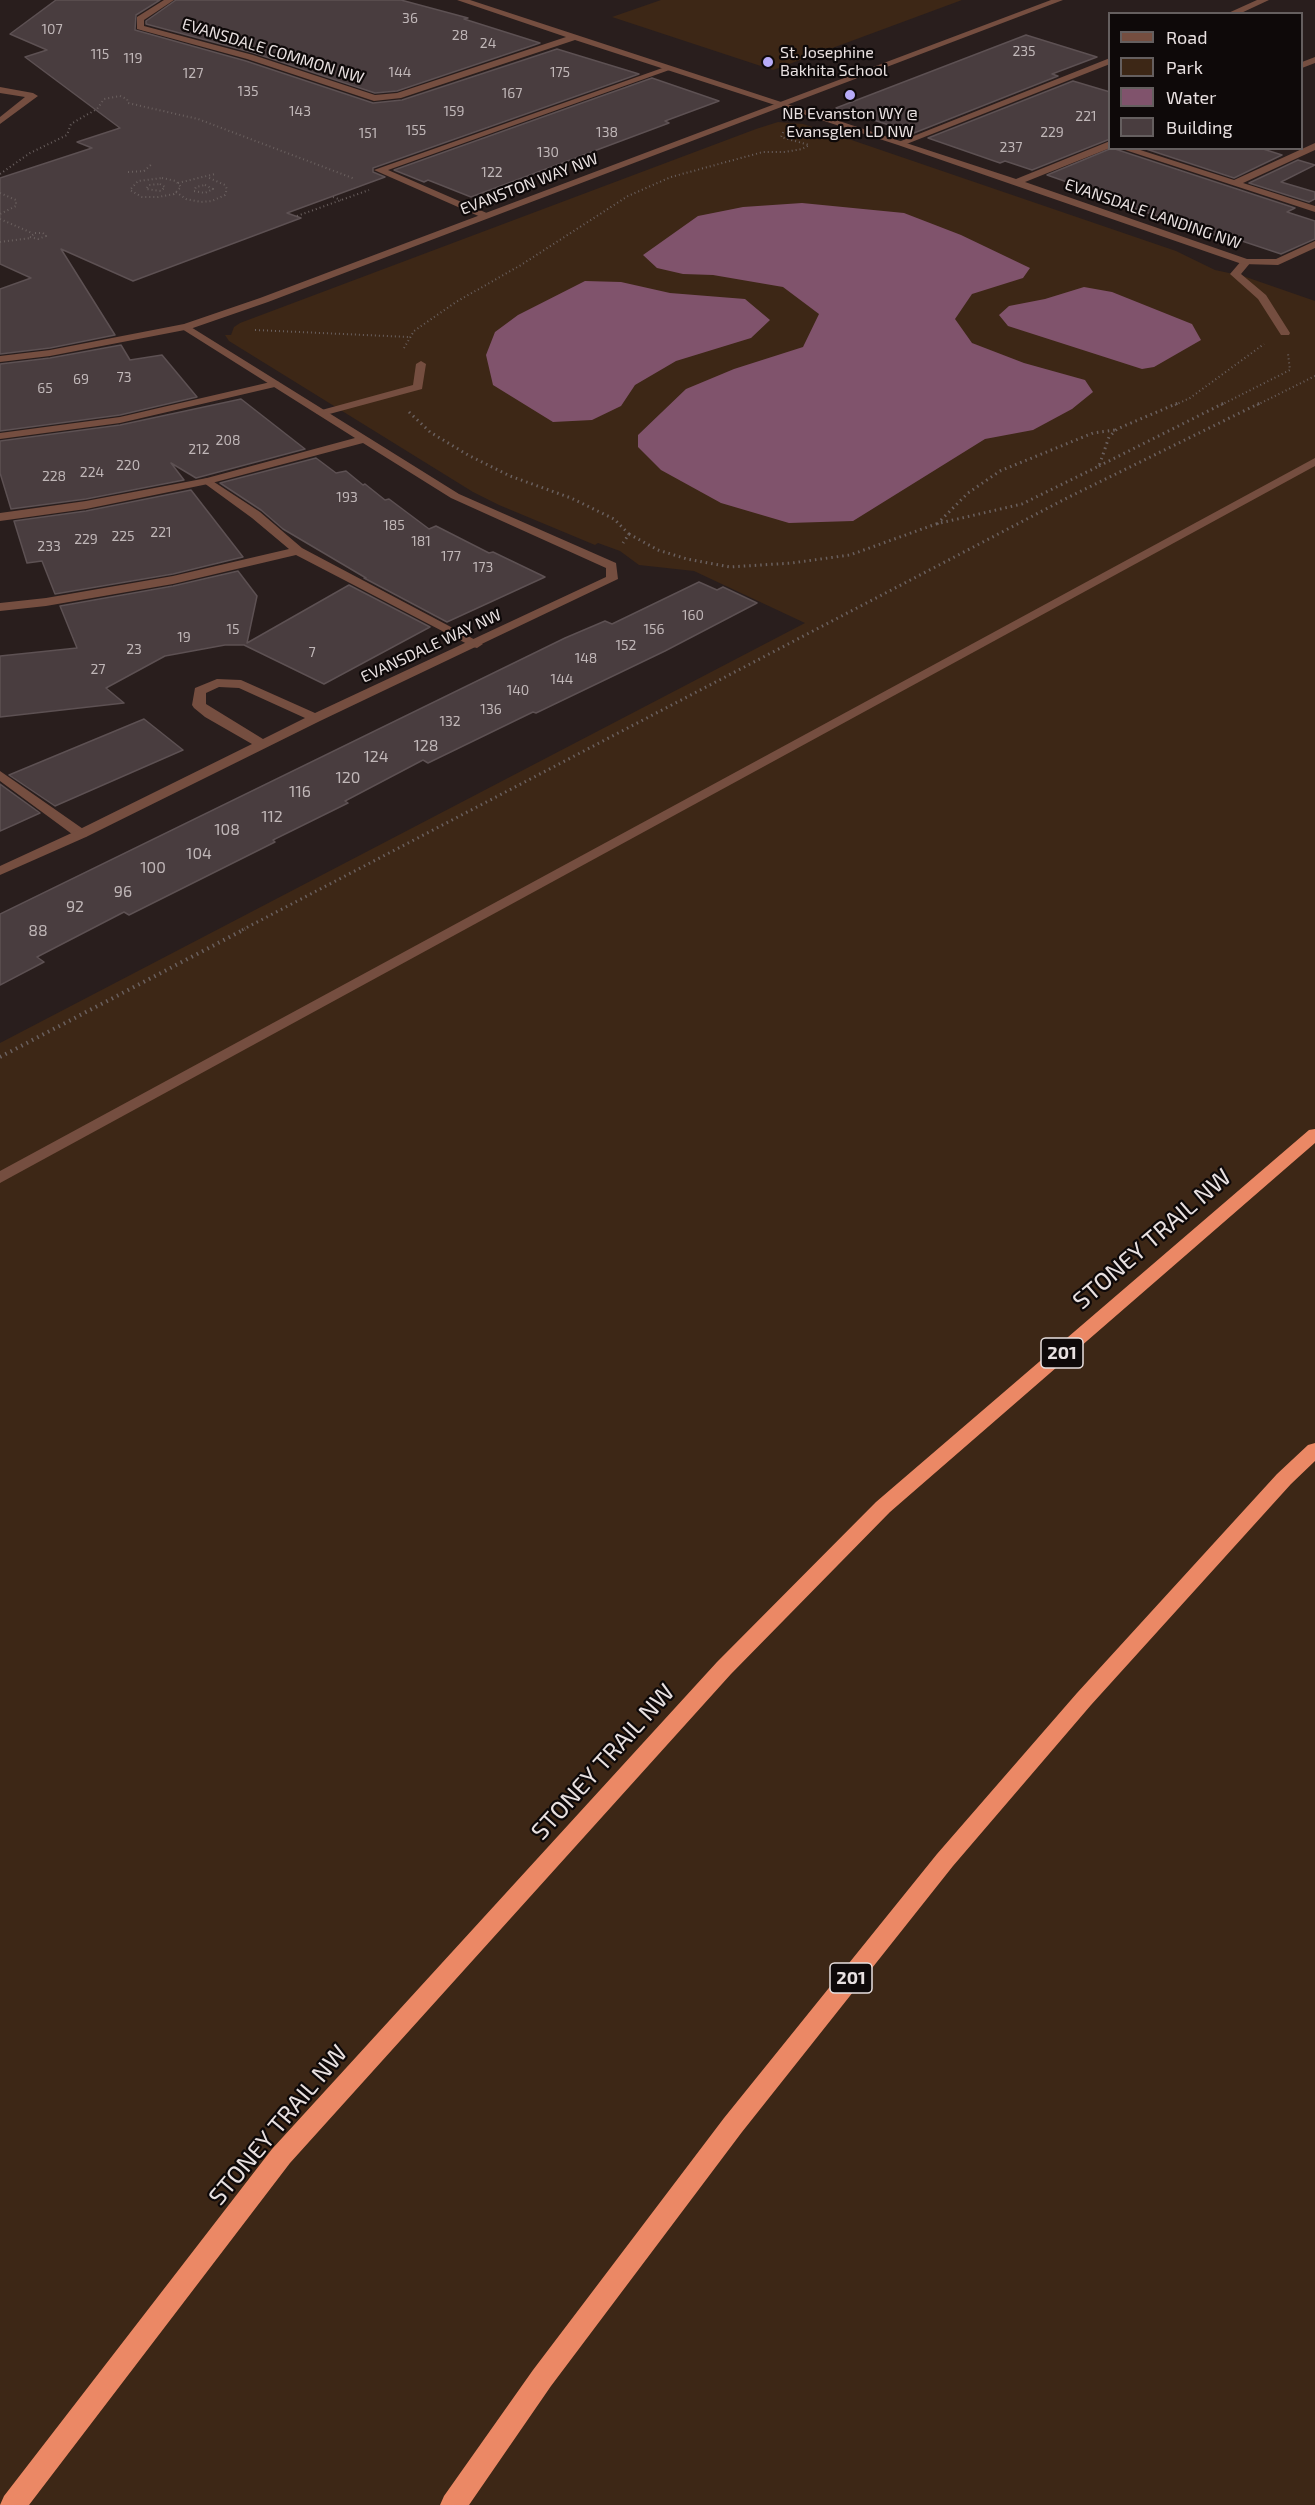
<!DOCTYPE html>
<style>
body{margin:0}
#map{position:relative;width:1315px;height:2505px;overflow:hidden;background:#291e1d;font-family:"Exo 2",sans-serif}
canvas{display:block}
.legend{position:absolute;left:1108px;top:12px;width:195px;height:138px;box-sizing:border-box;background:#0e0909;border:2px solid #655f5f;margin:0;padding:8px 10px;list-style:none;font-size:18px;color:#e8e0e0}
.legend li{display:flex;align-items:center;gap:12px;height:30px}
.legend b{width:30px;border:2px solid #655f5f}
</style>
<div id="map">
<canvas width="1315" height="2505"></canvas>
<ul class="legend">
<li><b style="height:8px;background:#754e40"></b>Road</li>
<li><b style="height:16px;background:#3d2716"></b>Park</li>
<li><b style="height:16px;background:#80536c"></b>Water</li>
<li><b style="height:16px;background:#493d3f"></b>Building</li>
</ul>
</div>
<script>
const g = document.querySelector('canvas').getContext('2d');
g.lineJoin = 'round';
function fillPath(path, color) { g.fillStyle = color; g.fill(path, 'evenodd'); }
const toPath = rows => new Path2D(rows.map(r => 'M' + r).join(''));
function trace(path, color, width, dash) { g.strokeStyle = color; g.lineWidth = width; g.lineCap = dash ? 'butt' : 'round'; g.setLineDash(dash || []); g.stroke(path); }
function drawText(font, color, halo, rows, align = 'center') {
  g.font = font + ' "Exo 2",sans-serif'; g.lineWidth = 4.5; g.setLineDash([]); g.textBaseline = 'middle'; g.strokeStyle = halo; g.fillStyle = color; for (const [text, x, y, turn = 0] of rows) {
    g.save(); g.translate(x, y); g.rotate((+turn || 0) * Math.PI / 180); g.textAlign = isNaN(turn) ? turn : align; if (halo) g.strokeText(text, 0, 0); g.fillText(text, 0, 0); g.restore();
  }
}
const green = toPath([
 [661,0,962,0,773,70,612,17],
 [778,122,803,124,837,135,1176,251,1215,270,1243,276,1315,301,1315,2505,0,2505,0,1043,805,623,694,571,639,565,620,551,598,543,595,545,499,505,473,492,229,341,225,335,231,335,234,327,240,323,756,129]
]);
const water = toPath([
 [802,203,904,213,961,235,1030,268,1023,278,972,294,955,319,972,343,1024,363,1085,380,1093,392,1072,409,1033,430,985,439,853,521,789,523,721,503,661,470,638,447,638,435,686,389,734,369,803,347,819,314,783,287,713,275,683,274,657,268,643,255,698,216,743,207],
 [585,281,621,282,670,293,745,299,770,320,751,338,676,361,635,385,621,406,592,420,553,422,493,385,486,355,495,332,518,315],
 [1084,287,1112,292,1192,324,1201,340,1154,367,1142,369,1008,326,999,315,1009,306,1045,299]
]);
const building = toPath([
 [56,0,160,0,136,15,135,30,246,61,373,103,402,100,557,49,639,74,373,168,373,172,385,177,287,213,301,218,133,281,61,249,115,335,50,348,0,354,0,289,31,278,0,264,0,178,92,148,77,142,120,128,25,57,47,50,10,34,56,0],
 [176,0,401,0,468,18,464,19,540,43,397,91,375,93,254,53,146,24,146,21,176,0],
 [1026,35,1097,57,1052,74,1058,76,914,133,836,108,1026,35],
 [652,78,719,101,665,121,669,123,471,197,428,180,424,182,394,170,652,78],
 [1073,81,1110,92,1110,139,1032,170,1005,161,1000,163,928,138,1073,81],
 [1112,148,1295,208,1287,212,1315,221,1315,239,1281,254,1230,237,1226,239,1083,191,1087,189,1047,175,1112,148],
 [1143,148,1260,148,1282,155,1234,178,1143,148],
 [1298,160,1315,165,1281,182,1315,192,1315,199,1309,202,1249,183,1298,160],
 [121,345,130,360,162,355,197,397,120,415,0,431,0,364,50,358,121,345],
 [241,399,305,449,196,478,171,463,184,480,86,499,11,509,0,473,0,441,120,425,241,399],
 [316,458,336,473,346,471,363,485,365,484,385,500,389,499,429,529,436,526,489,553,493,552,545,577,447,622,364,578,366,578,283,529,261,510,220,483,316,458],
 [191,490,243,557,173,574,55,594,42,561,27,563,14,521,86,511,191,490],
 [238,571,257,596,247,643,349,585,430,627,324,684,244,645,225,645,165,656,106,688,124,703,0,717,0,656,77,648,60,606,173,586,238,571],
 [699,582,717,590,723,587,757,603,665,651,536,713,533,712,428,763,423,760,345,801,348,803,273,840,275,842,129,915,124,912,37,957,44,962,0,985,0,914,565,638,605,621,612,624,699,582],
 [144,719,183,750,55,806,9,775,144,719],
 [0,784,40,813,0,831,0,784]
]);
const pathFar2 = toPath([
 [128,172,144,171,152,164],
 [0,174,30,153,67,135,71,124,97,109,104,99,120,96,127,99,128,103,198,119,355,179],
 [162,178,176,181,181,187,174,194,158,197,142,197,130,190,138,181,162,178],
 [178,183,215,174],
 [160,184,165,187,161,191,146,189,149,185,160,184],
 [205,185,213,189,205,193,194,191,196,187,205,185],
 [176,192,186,199,201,202,212,201,225,195,227,189,225,185,207,177],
 [0,193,16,200,16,206,0,214],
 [333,197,341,200],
 [297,216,369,190],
 [0,219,32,233],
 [35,233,43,233,46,236,38,239,30,237,35,233],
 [0,242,31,238],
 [255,330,409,337],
 [404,348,414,331,456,302,521,265,628,196,671,177,763,152,785,152,802,149,809,145,781,137,784,130],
 [1175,405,1190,398,1264,344],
 [1221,405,1290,370,1288,354],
 [1257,405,1315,376]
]);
const pathFar1 = toPath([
 [409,412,430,432,468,455,510,476,571,498,614,519,629,534,623,543],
 [1099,466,1224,403],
 [937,524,968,493,1000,471,1093,433,1115,430],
 [629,534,658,550,687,559,730,567,792,563,850,555,936,524,1022,504,1099,466,1109,437,1117,429,1178,403],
 [242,930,1067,498,1260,403]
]);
const path = toPath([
 [0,1057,245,929]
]);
const service = toPath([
 [1257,0,1269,0,1239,14,1226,14,1257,0],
 [1110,58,1110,64,904,145,896,143,1110,58],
 [668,66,675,68,388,170,489,214,489,218,483,218,374,170,668,66],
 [0,87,33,93,38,96,0,124,0,117,25,97,0,93,0,87],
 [1315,143,1315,150,1243,183,1315,206,1315,212,1119,148,1134,148,1234,180,1315,143],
 [1242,260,1251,262,1241,274,1266,295,1290,333,1289,335,1281,335,1258,299,1230,274,1242,260],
 [421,361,426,364,422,389,322,416,316,413,318,411,413,385,416,364,421,361],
 [275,381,279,382,279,386,120,423,0,439,0,433,120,417,275,381],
 [1315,458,1315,466,0,1183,0,1171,1315,458],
 [208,478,260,512,302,548,483,644,477,648,473,647,296,555,173,584,46,606,0,611,0,603,46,598,173,576,289,549,252,518,204,483,204,479,208,478],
 [0,771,86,831,88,834,86,837,76,837,0,781,0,771]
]);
const minor = toPath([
 [164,0,174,0,144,20,144,26,253,55,375,95,397,93,566,37,457,0,470,0,1016,179,1110,141,1110,148,1025,182,1247,259,1276,259,1315,241,1315,248,1278,265,1242,264,898,145,575,40,401,98,374,101,247,59,137,29,137,17,164,0],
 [1315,57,1315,63,1302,68,1302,62,1315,57],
 [186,324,459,494,616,563,618,579,320,721,86,837,0,875,0,866,76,831,252,744,205,717,194,708,192,705,195,688,217,679,241,680,315,713,606,577,606,568,451,498,363,443,208,484,86,509,0,521,0,513,86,501,207,478,355,438,182,329,181,327,186,324],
 [219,687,239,688,305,718,263,739,206,704,206,693,219,687]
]);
const tertiary = toPath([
 [1051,0,1063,0,268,302,190,329,50,356,0,362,0,356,50,350,184,324,260,298,1051,0]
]);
const motorway = toPath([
 [1315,1129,1315,1143,890,1512,731,1674,290,2163,29,2505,0,2505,4,2496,272,2149,717,1662,876,1502,1309,1130,1315,1129],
 [1315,1443,1315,1461,1291,1484,1091,1705,953,1866,742,2132,551,2386,469,2505,440,2505,444,2496,533,2370,724,2118,937,1854,1077,1693,1277,1474,1308,1445,1315,1443]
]);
const markers = [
 [768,62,6,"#b7abf8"],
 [850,95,6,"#b7abf8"]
];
const farNumbernames = [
 ["36",410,18],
 ["107",52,29],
 ["28",460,35],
 ["24",488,43],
 ["235",1024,51],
 ["115",100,54],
 ["119",133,58],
 ["144",400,72],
 ["175",560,72],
 ["127",193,73],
 ["135",248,91],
 ["167",512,93],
 ["143",300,111],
 ["159",454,111],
 ["221",1086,116],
 ["155",416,130],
 ["138",607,132],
 ["229",1052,132],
 ["151",368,133],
 ["237",1011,147],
 ["130",548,152],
 ["122",492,172],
 ["73",124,377],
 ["69",81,379],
 ["65",45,388],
 ["208",228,440],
 ["212",199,449],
 ["220",128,465],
 ["224",92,472],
 ["228",54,476],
 ["193",347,497],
 ["185",394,525],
 ["221",161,532],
 ["225",123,536],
 ["229",86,539],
 ["181",421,541],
 ["233",49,546],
 ["177",451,556],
 ["173",483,567],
 ["160",693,615],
 ["15",233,629],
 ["156",654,629],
 ["19",184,637],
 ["152",626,645],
 ["23",134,649],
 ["7",312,652],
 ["148",586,658],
 ["27",98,669],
 ["144",562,679],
 ["140",518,690],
 ["136",491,709],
 ["132",450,721]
];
const farStreetnames = [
 ["EVANSDALE COMMON NW",273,51,17],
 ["EVANSTON WAY NW",529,184,-21],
 ["EVANSDALE LANDING NW",1153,214,19],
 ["EVANSDALE WAY NW",431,646,-25]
];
const farPoinames = [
 ["St. Josephine",780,53],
 ["Bakhita School",780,71],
 ["NB Evanston WY @",850,114,"center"],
 ["Evansglen LD NW",850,132,"center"]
];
const numberNames = [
 ["128",426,746],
 ["124",376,757],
 ["120",348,778],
 ["116",300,792],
 ["112",272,817],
 ["108",227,830],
 ["104",199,854],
 ["100",153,868],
 ["96",123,892],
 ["92",75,907],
 ["88",38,931]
];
const shields = [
 [1062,1353,42],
 [851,1978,42]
];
const shieldNames = [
 ["201",1062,1353],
 ["201",851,1978]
];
const nearStreetnames = [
 ["STONEY TRAIL NW",1152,1239,-41],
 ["STONEY TRAIL NW",603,1762,-48],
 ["STONEY TRAIL NW",278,2125,-50]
];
fillPath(green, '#3d2716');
fillPath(water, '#80536c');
fillPath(building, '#493d3f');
trace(building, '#5d5153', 1.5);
trace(pathFar2, '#6a605f', 2, [1, 3]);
trace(pathFar1, '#6a605f', 3, [1.5, 4]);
trace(path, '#6a605f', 4, [1.5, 4.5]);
fillPath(service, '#754e40');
fillPath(minor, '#754e40');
fillPath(tertiary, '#754e40');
fillPath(motorway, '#eb8865');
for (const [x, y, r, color] of markers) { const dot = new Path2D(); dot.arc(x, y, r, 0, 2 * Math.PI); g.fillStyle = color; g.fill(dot); trace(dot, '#0e0909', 2); }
drawText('14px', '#c0b7b8', null, farNumbernames);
drawText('16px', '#e8e0e0', '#0e0909', farStreetnames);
drawText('16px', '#e8e0e0', '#0e0909', farPoinames, 'left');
drawText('16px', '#c0b7b8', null, numberNames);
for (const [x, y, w] of shields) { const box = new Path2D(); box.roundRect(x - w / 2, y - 15, w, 30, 4.5); g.fillStyle = '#0e0909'; g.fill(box); trace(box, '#e8e0e0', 1.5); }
drawText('bold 18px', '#e8e0e0', null, shieldNames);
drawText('24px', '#e8e0e0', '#0e0909', nearStreetnames);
</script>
